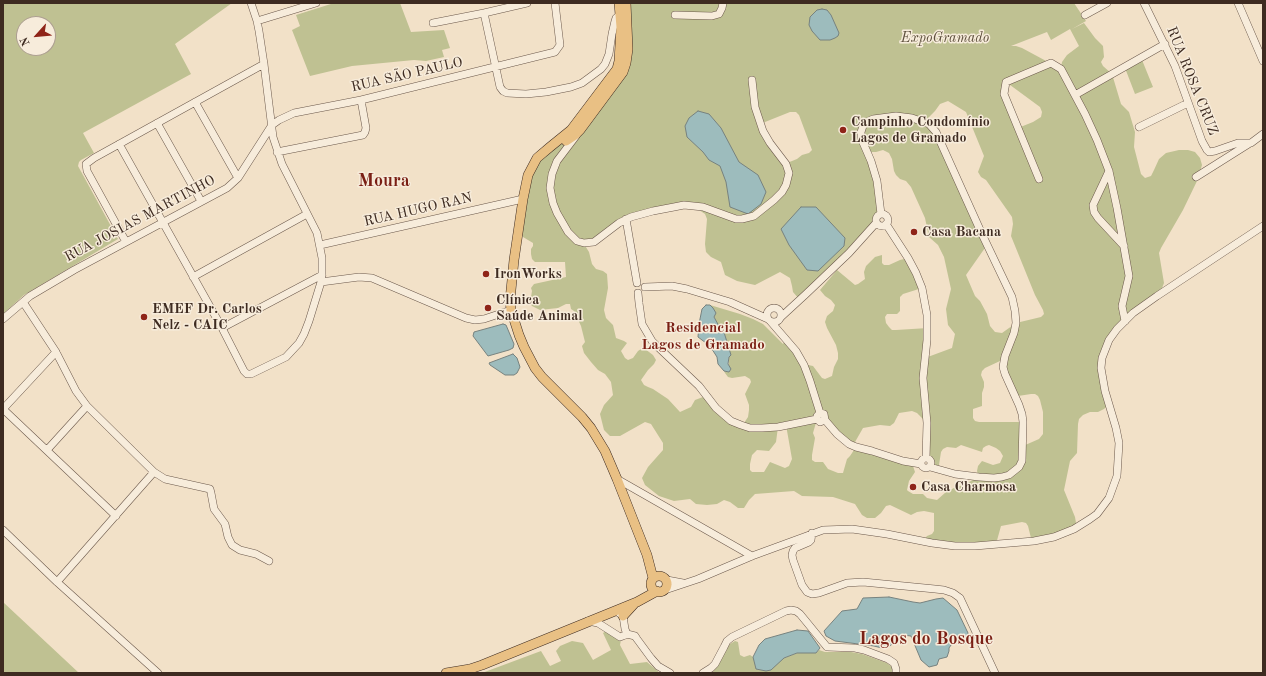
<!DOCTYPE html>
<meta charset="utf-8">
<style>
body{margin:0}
#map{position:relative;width:1266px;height:676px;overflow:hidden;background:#f2e1c8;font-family:"Old Standard TT",serif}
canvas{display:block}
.frame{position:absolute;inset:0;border:4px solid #3e2b21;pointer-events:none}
.north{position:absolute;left:16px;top:16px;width:40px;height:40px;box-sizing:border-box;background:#f7ecdb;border:1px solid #ad9f91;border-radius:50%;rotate:243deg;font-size:11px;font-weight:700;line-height:16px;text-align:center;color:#3e2b21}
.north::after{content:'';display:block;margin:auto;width:14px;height:18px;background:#8f2418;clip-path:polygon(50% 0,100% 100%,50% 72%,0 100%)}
</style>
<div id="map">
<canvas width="1266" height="676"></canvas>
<div class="frame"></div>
<div class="north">N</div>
</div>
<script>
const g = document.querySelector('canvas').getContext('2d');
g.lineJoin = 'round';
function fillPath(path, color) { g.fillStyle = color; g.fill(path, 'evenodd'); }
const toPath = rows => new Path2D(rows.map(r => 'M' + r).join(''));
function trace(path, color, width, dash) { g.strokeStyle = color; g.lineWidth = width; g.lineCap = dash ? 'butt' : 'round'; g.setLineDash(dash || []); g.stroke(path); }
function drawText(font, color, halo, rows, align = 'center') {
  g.font = font + ' "Old Standard TT",serif'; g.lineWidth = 3; g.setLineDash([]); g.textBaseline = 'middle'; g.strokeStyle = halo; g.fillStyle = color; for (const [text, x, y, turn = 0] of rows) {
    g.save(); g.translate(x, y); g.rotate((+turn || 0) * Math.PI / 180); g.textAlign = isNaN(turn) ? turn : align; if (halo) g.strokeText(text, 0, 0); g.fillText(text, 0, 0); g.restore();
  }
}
const green = toPath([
 [3,3,232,3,175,44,191,74,83,133,94,153,81,160,79,162,78,166,118,239,24,295,3,314],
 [24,24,48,24,48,48,24,48],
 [334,3,400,3,411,32,444,30,450,48,442,50,444,57,426,61,414,60,352,66,310,76,292,30,300,26,296,15],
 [626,3,1074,3,1086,21,1072,29,1084,23,1095,38,1103,46,1104,57,1101,62,1103,66,1112,74,1121,104,1129,112,1135,132,1134,147,1141,174,1145,178,1151,176,1154,170,1159,159,1166,153,1179,150,1188,150,1195,152,1200,158,1202,165,1197,181,1183,210,1161,248,1159,253,1164,283,1162,288,1157,296,1109,340,1102,358,1109,404,1104,409,1098,412,1090,412,1083,415,1079,419,1078,424,1077,453,1070,461,1064,490,1075,517,1076,523,1074,529,1054,537,1031,538,1028,526,1026,523,1022,522,1001,526,996,544,923,541,927,536,932,534,934,531,934,513,924,511,917,512,911,515,890,505,886,506,881,513,875,518,867,518,862,515,855,504,833,497,802,496,794,491,755,494,749,500,744,508,738,508,730,502,724,500,717,504,707,505,696,504,690,499,674,501,659,496,645,485,642,478,648,467,663,450,663,443,651,424,645,422,620,436,610,436,604,430,600,414,604,405,613,395,611,382,605,374,598,370,591,362,584,353,582,346,585,342,581,326,574,311,571,309,570,304,566,304,558,308,540,310,532,306,530,303,532,291,531,288,534,284,566,277,565,262,535,262,532,259,531,254,531,249,533,246,533,243,523,237,521,233,532,166,623,72],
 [1070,29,1079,46,1067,55,1062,62,1061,69,1022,48,1016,46,1011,46,1047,32,1051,40],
 [1006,82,1040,107,1042,112,1041,117,1033,122,1018,128,1004,94],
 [948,101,966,112,984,156,978,172,981,177,986,180,1012,217,1013,224,1011,236,1035,295,1043,310,1044,314,1041,317,1016,323,1002,333,995,332,990,326,987,314,980,301,975,296,966,275,987,245,929,124,922,120,928,118,935,111,940,104],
 [790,112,796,112,799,115,812,150,809,153,802,155,797,159,787,163,760,124],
 [883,150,889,153,892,159,894,171,896,175,900,179,906,181,911,187,925,218,929,237,938,245,944,257,951,289,946,309,948,325,955,334,952,348,925,358,928,328,896,330,892,330,889,327,886,323,885,317,887,314,897,314,900,311,900,297,903,294,922,288,908,258,900,260,889,265,884,265,882,263,882,255,875,257,866,266,864,272,865,279,858,284,855,285,837,270,820,290,825,296,831,300,835,305,833,311,827,316,825,322,827,328,836,345,838,353,838,359,834,367,832,376,825,379,822,378,813,366,808,365,804,365,786,338,783,344,763,324,753,319,740,314,710,305,713,308,714,317,720,329,729,357,729,372,724,371,725,373,728,377,732,378,745,376,750,379,751,382,745,394,749,405,749,410,748,417,744,423,723,415,709,399,703,397,695,400,691,407,680,412,668,399,653,389,648,387,644,385,641,380,648,370,654,364,656,360,653,355,645,349,641,349,638,351,633,358,628,360,625,358,621,351,627,343,624,341,616,338,613,325,606,318,604,310,608,288,607,274,603,271,596,269,592,264,589,252,584,244,597,240,637,215,693,206,705,214,707,219,705,244,706,252,711,257,721,262,725,275,737,281,755,285,780,272,790,278,792,286,793,292,799,299,876,221,879,215,871,161,867,152,876,152],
 [1004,357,1005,374,1018,396,1031,394,1035,394,1038,396,1040,400,1043,412,1043,434,1039,439,1023,446,1023,422,979,422,975,421,973,418,973,409,982,406,982,393,984,387,984,382,981,375,982,371,985,368,1000,361],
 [912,411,917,413,927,423,928,458,931,461,931,465,937,467,939,465,941,452,943,449,947,447,956,448,961,445,982,452,983,448,986,446,989,445,996,448,1000,451,1003,456,1000,463,993,465,982,461,978,466,977,471,979,477,963,485,954,488,946,492,937,500,927,498,923,494,913,494,908,491,907,490,909,481,915,472,912,463,856,447,850,456,847,459,843,473,838,473,828,469,823,462,815,462,812,460,812,455,815,438,813,433,817,419,824,414,849,444,855,442,863,428,880,425,890,426,894,423,899,413],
 [786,425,792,459,789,466,785,468,770,462,764,472,752,472,750,470,750,464,752,455,757,450,769,451,776,442,778,427],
 [1142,60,1153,87,1135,94,1125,68],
 [3,602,79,673,3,673],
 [606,631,621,640,620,645,630,664,647,662,660,673,482,673,541,651,550,666,561,661,556,651,560,646,572,641,583,643,593,660,611,650,603,633],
 [735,641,738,642,740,655,744,657,750,655,753,657,757,669,797,653,816,653,819,650,825,652,851,652,862,654,887,663,892,667,893,672,893,673,712,673,716,668,730,644]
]);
const water = toPath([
 [822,9,827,10,831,15,839,33,838,36,835,38,830,40,820,40,812,31,809,25,810,17,817,10,822,9],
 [698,111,709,114,721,128,739,162,758,175,766,192,761,204,748,214,730,207,726,182,720,166,709,160,703,152,687,137,685,126,689,118,698,111],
 [801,207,816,207,845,238,844,246,818,271,807,270,789,245,781,229,801,207],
 [706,305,710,305,713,308,716,313,714,317,720,328,723,329,731,355,729,357,728,364,731,369,729,372,724,371,718,364,717,357,710,346,698,337,699,324,702,309,706,305],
 [503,324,506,325,514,344,513,348,509,350,488,356,473,336,474,332,503,324],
 [513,354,517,358,520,367,517,373,514,375,505,375,490,365,489,363,513,354],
 [889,597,913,602,920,603,936,599,943,598,957,610,968,633,968,642,964,644,961,642,951,645,949,648,949,651,947,657,939,659,937,665,929,667,921,660,911,636,902,635,890,646,882,648,874,646,835,641,826,636,824,631,842,611,857,609,863,598,889,597],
 [797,630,808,631,820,648,816,653,797,653,784,658,771,670,766,671,756,669,753,657,759,645,765,639,797,630]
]);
const minor = toPath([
 [1144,3,1175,66,1202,141,1207,150,1209,152,1215,151,1238,143,1251,143,1263,134],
 [1238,3,1263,61],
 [484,13,500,87,503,91,507,93,526,94,546,92,571,87,582,83,601,69,605,64,609,54,612,34,615,21,616,18,622,13],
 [675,15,712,16,719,14,722,8,723,3],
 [1085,15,1107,3],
 [257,21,316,3],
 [433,23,484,13,527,3],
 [1075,95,1165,44],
 [195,102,238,178],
 [157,123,201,201],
 [1139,127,1188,103],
 [576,136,557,161,552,174,550,188,553,203,557,213,568,232,577,241,584,243,594,242,619,223,631,217,653,211,674,207,684,205,703,207,736,219,742,219,754,216,774,200,782,192,786,185,789,173,786,164,770,143,763,131,755,107,752,80],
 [119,144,222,328,244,371,247,374,251,374,286,357,299,343,304,334,309,321,321,282,322,275,322,258,317,233,282,164,273,137,264,64,259,31,257,21,251,3],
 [277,152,363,135,365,132,366,128,361,100],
 [1109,171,1093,205,1094,212,1098,218,1124,246],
 [1196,177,1250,143],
 [1039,179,1004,94,1006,82,1051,63,1061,69,1085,114,1097,140,1109,171,1117,208,1129,276,1122,306,1125,321],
 [881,214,877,181,871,161,861,138,861,132,863,126,867,122,873,119,896,116,912,118,929,124,936,132,981,232,1012,297,1015,311,1016,323,1014,333,1005,356,1003,367,1005,374,1019,405,1022,414,1023,422,1022,461,1019,467,1009,475,1002,477,994,478,979,477,955,474,930,467],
 '876 220a6 6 0 1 1 12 0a6 6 0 1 1-12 0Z',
 [626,219,637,283],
 [886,224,908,258,916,273,922,288,927,315,927,340,923,378,927,423,926,458],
 [126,242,87,171,86,164,94,158,264,64],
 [320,245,523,199],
 [193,277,307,214],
 [321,282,359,277,372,278,466,318,475,320,484,319,511,310],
 [645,287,672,286,687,289,730,302,768,319],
 [638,293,639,303,642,324,652,341,659,348,699,386,716,408,731,421,741,425,750,428,762,428,778,427,817,419],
 [23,302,56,352,76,391,87,406,154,472,165,479,210,489,211,493,214,509,225,524,228,537,232,545,240,550,256,554,269,561],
 '767 315a7 7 0 1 1 14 0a7 7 0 1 1-14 0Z',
 [781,317,806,294,849,253,876,223],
 [3,319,30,296,74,270,227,188,238,178,272,125,279,120,294,113,361,100,555,52,560,45,555,3],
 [771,322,796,351,804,365,810,381,820,413],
 [222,328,322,275],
 [3,409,116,516],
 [3,409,56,352],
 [825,420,820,422,817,419,817,416,820,413,824,414,825,420,837,434,849,444,856,447,872,451,903,461,921,464],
 [47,450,87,406],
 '921 463a5 5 0 1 1 10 0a5 5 0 1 1-10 0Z',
 [617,479,752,556],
 [3,530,57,582,158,673],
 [812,533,811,540,809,542,795,548,793,551,792,555,793,560,802,585,807,592,812,594,819,593,847,583,863,582,935,589,944,590,953,593,960,598,995,673],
 [667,580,683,583],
 [57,582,154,472],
 [665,590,698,579,752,556,823,530,852,529,887,534,932,543,955,546,975,546,1034,541,1054,537,1074,529,1090,519,1097,514,1109,498,1117,476,1119,443,1116,428,1105,391,1101,368,1102,358,1109,340,1117,329,1133,313,1157,296,1263,226],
 [588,621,598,623,620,637,623,636,627,634,625,629,623,616,619,613],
 [627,634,635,636,637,639,651,658,658,666,670,673],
 [703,673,711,668,715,664,724,647,727,641,732,637,786,611,791,610,796,611,800,614,827,647,855,648,864,650,888,659,894,663,896,669,896,673]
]);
const major = toPath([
 [619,3,621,27,619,61,617,69,571,130,550,147,537,158,528,175,523,199,514,260,510,300,511,310,519,335,524,347,535,368,542,377,582,417,591,428,605,451,617,479,647,555,653,578],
 [566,141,575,135,580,130,623,72,626,63,628,49,626,3],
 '651 584a8 8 0 1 1 16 0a8 8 0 1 1-16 0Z',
 [623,616,634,604],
 [446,673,470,669,482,665,637,602,657,591]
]);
const markers = [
 [843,130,4,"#8f2418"],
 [914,232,4,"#8f2418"],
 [486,274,4,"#8f2418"],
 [488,308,4,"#8f2418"],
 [144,317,4,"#8f2418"],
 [913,487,4,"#8f2418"]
];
const parkNames = [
 ["ExpoGramado",945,38]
];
const streetNames = [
 ["RUA SÃO PAULO",407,75,-13],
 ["RUA ROSA CRUZ",1192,81,68],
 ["RUA HUGO RAN",418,210,-13],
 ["RUA JOSIAS MARTINHO",140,219,-28]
];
const poiNames = [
 ["Campinho Condomínio",851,122],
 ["Lagos de Gramado",851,138],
 ["Casa Bacana",922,232],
 ["IronWorks",494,274],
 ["Clínica",496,300],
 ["Saúde Animal",496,316],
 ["EMEF Dr. Carlos",152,309],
 ["Nelz - CAIC",152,325],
 ["Casa Charmosa",921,487]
];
const neighbourhoodNames = [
 ["Residencial",703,328],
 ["Lagos de Gramado",703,345]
];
const districtNames = [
 ["Moura",384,181],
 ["Lagos do Bosque",926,639]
];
fillPath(green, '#bfc192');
fillPath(water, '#9dbcbd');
trace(water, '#77827f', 1);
trace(minor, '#6b584b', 8);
trace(major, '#3e2b21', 10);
trace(minor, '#f7ecdb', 7);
trace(major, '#e9c084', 9);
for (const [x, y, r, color] of markers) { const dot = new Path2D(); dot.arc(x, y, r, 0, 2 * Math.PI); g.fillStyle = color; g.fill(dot); trace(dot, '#f7ecdb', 1.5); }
drawText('italic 14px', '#5e503d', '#f7ecdb', parkNames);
drawText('14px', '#3e2b21', '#f7ecdb', streetNames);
drawText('bold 14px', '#3e2b21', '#f7ecdb', poiNames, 'left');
drawText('bold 15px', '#7a1f14', '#f7ecdb', neighbourhoodNames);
drawText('bold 18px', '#7a1f14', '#f7ecdb', districtNames);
</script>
